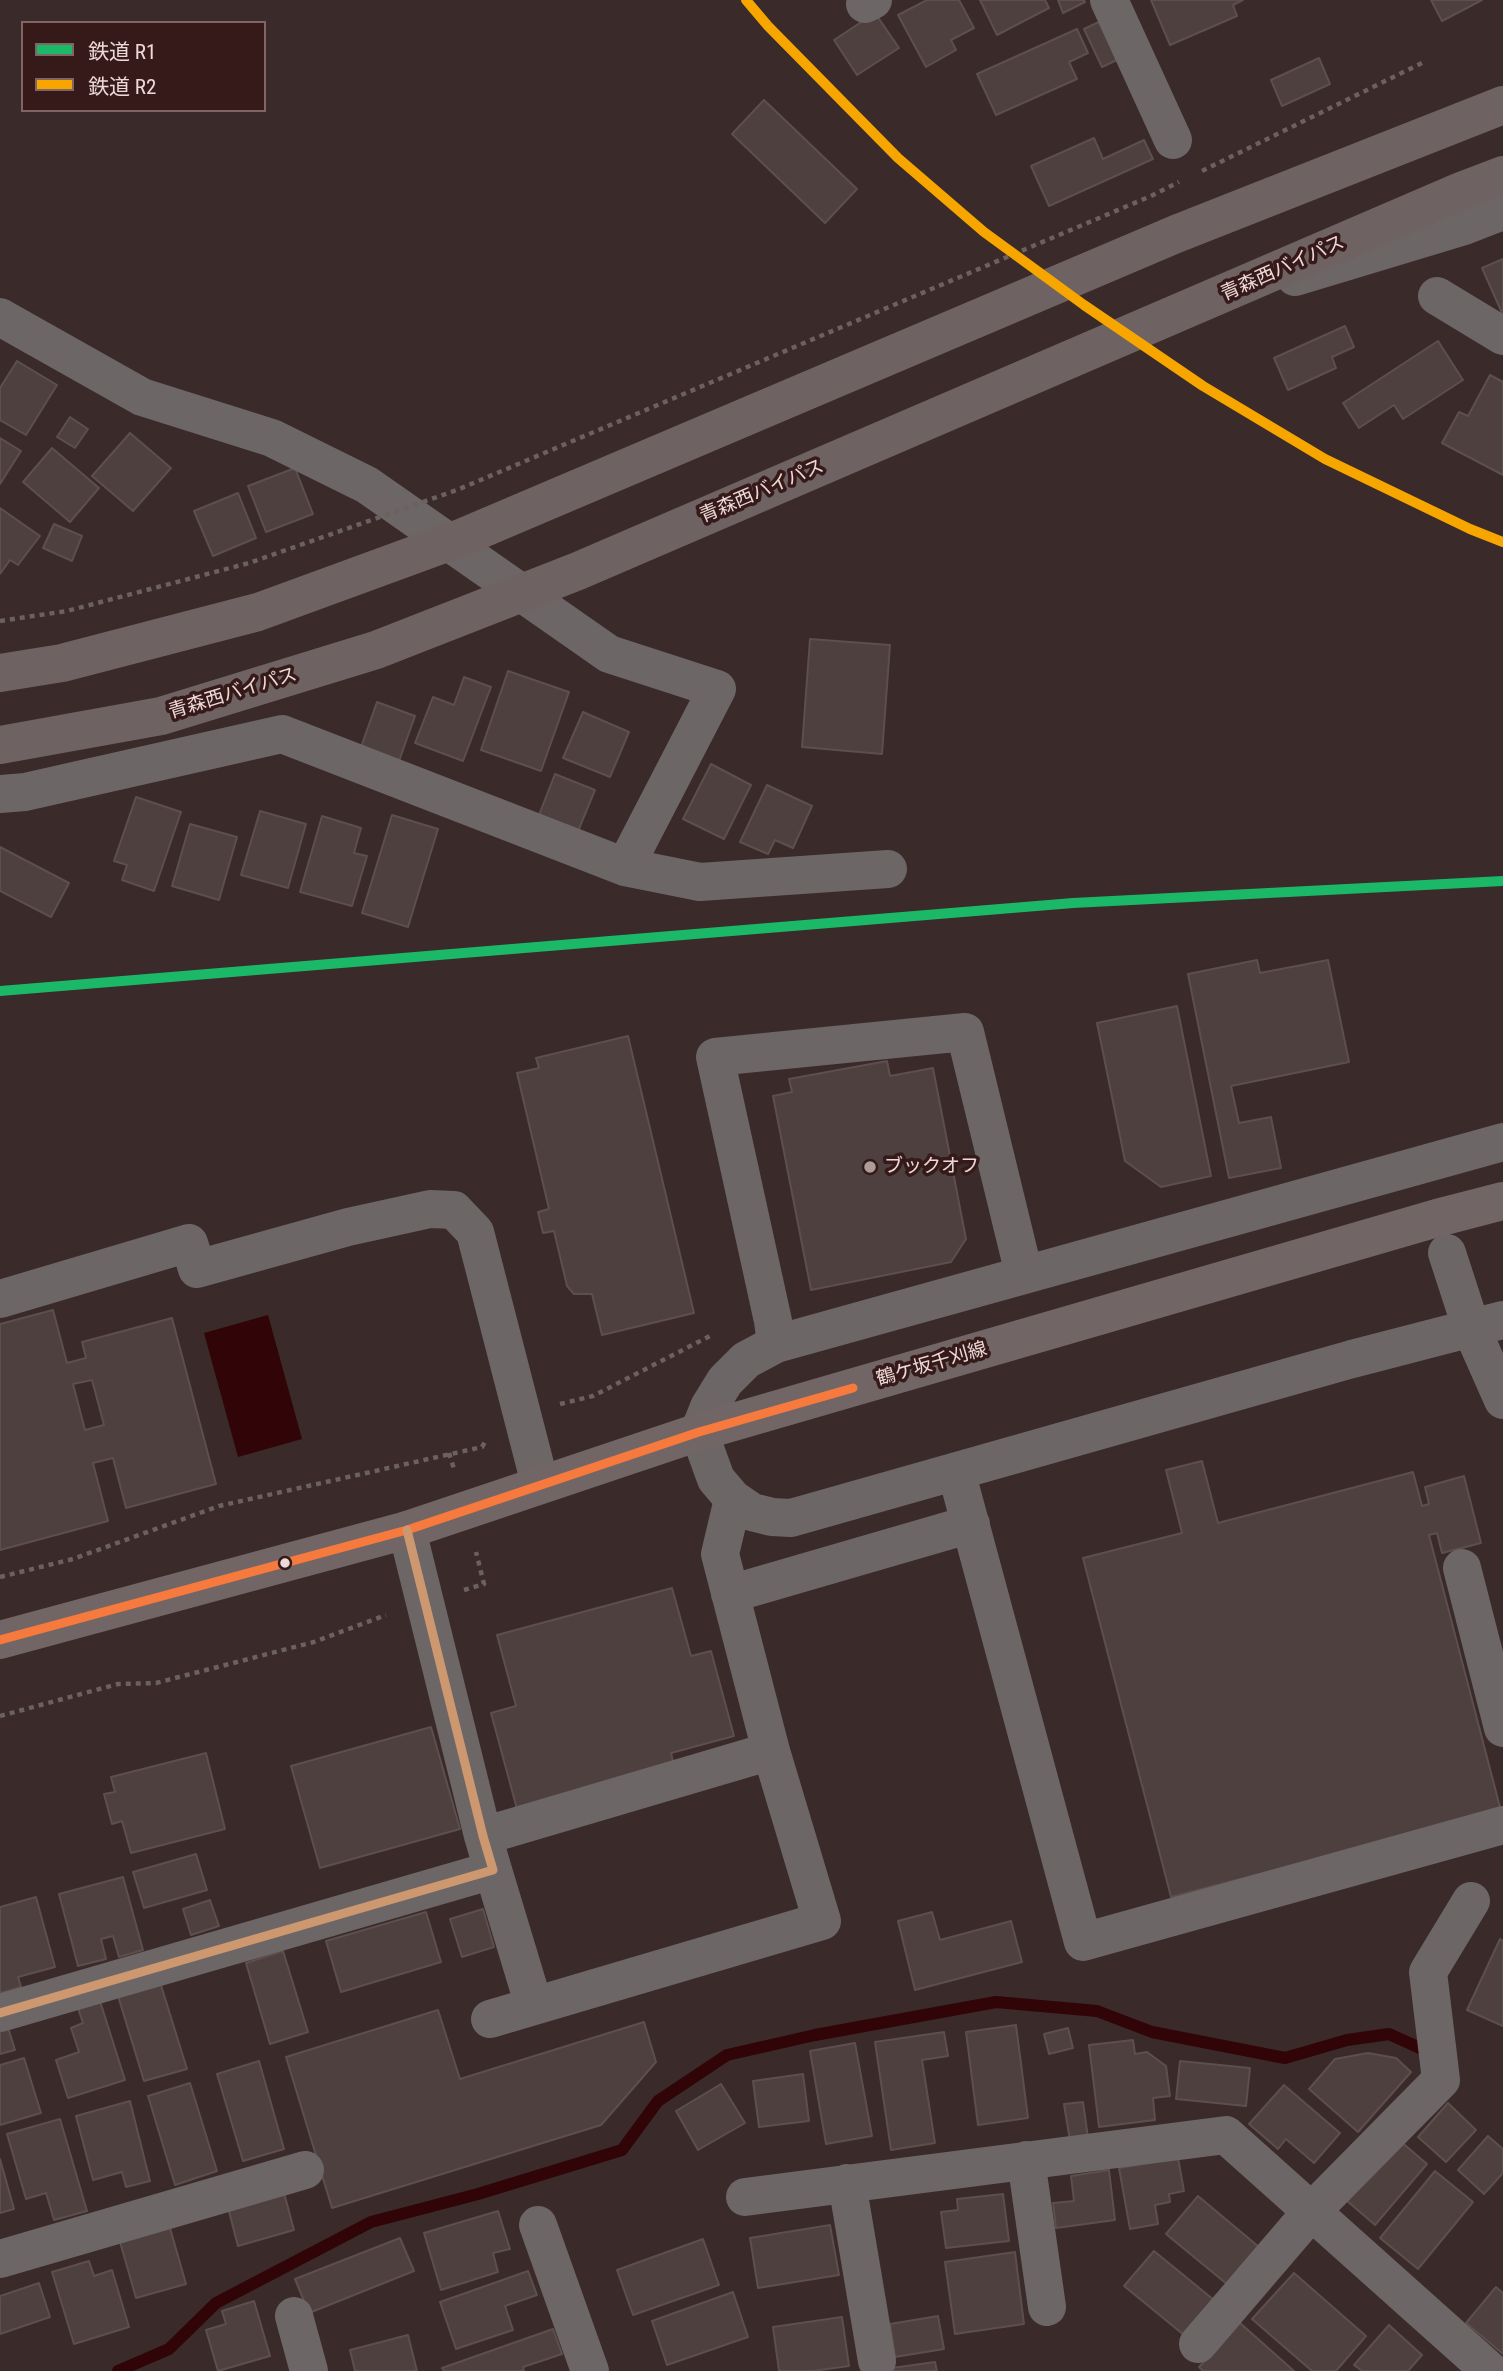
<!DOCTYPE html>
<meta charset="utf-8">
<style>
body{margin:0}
#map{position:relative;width:1503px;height:2371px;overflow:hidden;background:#3a2a29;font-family:"Roboto Condensed","Noto Sans JP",sans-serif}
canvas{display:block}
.legend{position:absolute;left:21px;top:21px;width:245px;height:91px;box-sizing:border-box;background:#351a19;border:2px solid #7f6665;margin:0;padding:9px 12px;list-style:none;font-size:21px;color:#edd9d8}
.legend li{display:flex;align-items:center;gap:14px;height:35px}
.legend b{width:35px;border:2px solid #7f6665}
</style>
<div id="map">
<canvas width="1503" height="2371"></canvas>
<ul class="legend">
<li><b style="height:9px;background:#1ab867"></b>鉄道 R1</li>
<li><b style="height:9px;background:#f7a600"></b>鉄道 R2</li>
</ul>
</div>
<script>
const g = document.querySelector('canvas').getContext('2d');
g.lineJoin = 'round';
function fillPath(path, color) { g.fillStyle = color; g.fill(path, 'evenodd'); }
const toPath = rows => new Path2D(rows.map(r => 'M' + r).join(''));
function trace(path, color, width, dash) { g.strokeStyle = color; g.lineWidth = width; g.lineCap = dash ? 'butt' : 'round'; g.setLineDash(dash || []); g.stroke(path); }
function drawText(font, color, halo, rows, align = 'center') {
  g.font = font + ' "Roboto Condensed","Noto Sans JP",sans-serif'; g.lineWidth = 7; g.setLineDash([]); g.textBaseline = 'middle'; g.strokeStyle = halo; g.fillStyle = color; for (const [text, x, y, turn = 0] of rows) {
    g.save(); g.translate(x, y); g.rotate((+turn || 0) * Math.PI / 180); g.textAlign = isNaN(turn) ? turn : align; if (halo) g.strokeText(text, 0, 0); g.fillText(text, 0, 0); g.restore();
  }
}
const water = toPath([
 [268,1315,302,1439,238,1457,204,1333]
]);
const stream = toPath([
 [118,2371,169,2349,216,2303,371,2222,478,2194,622,2150,658,2101,727,2055,815,2035,996,2002,1097,2011,1152,2032,1285,2058,1347,2040,1389,2034,1420,2048]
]);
const building = toPath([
 [927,0,959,0,974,28,951,40,956,50,926,67,898,15,927,0],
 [980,0,1045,0,1049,8,997,35,980,0],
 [1058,0,1084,0,1085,2,1063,13,1058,0],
 [1151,0,1243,0,1233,5,1237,16,1170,45,1151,0],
 [1431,0,1482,0,1442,21,1431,0],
 [875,13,899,48,857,75,834,40,875,13],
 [1101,21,1119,59,1102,67,1084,29,1101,21],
 [1077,29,1088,53,1069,62,1077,79,996,115,977,74,1077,29],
 [1319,58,1330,84,1282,106,1271,80,1319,58],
 [764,100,857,189,825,223,732,134,764,100],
 [1094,138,1103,159,1144,140,1153,159,1049,206,1031,166,1094,138],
 [1503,259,1503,315,1482,268,1503,259],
 [1345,326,1354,347,1332,357,1336,368,1288,390,1274,358,1345,326],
 [1438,341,1463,380,1403,419,1394,405,1359,428,1343,403,1438,341],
 [17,361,57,385,26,435,0,420,0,388,17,361],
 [1490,375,1503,382,1503,475,1442,443,1459,412,1468,416,1490,375],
 [70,417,88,429,75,448,57,437,70,417],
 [130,433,171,468,133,511,92,476,130,433],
 [0,438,21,451,0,484,0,438],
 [52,448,99,488,70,522,23,482,52,448],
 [295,468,313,514,266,532,248,486,295,468],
 [238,493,256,538,213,556,194,511,238,493],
 [0,508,40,536,18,565,10,560,0,574,0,508],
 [54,524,82,536,72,561,43,548,54,524],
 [810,639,890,645,882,754,802,747,810,639],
 [508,671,569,692,541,771,481,750,508,671],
 [464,677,491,687,463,761,415,743,433,697,454,705,464,677],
 [377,702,415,716,399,761,361,747,377,702],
 [583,712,629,732,610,777,563,758,583,712],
 [711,764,751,785,724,839,683,819,711,764],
 [555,774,595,790,576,836,537,820,555,774],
 [767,785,812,806,793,848,775,840,768,854,740,842,767,785],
 [136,797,181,812,154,891,122,880,127,865,114,861,136,797],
 [260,811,306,824,288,888,241,875,260,811],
 [392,815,438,829,408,927,362,913,392,815],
 [322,816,361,828,354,853,367,856,352,906,300,892,322,816],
 [190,824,237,837,219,900,172,886,190,824],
 [0,847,69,883,51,917,0,891,0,847],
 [1257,960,1260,973,1328,960,1349,1062,1231,1086,1239,1123,1271,1117,1281,1168,1229,1178,1188,974,1257,960],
 [1177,1006,1211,1176,1161,1187,1125,1161,1097,1023,1177,1006],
 [628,1036,694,1313,602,1335,592,1294,574,1294,567,1286,554,1231,543,1233,538,1212,549,1209,517,1073,539,1068,536,1058,628,1036],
 [887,1061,890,1076,933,1068,966,1239,951,1262,811,1290,773,1096,792,1092,789,1079,887,1061],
 [53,1310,67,1363,86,1358,82,1342,172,1318,216,1484,126,1508,113,1458,93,1463,108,1521,0,1550,0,1324,53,1310],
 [92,1380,104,1425,85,1430,73,1384,92,1380],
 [1202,1461,1218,1523,1413,1472,1422,1506,1429,1504,1425,1487,1464,1476,1481,1543,1442,1553,1437,1533,1429,1535,1501,1811,1171,1897,1083,1558,1182,1533,1166,1470,1202,1461],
 [672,1588,691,1656,711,1651,734,1736,671,1753,674,1766,517,1809,491,1713,516,1706,497,1635,672,1588],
 [431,1727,460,1829,320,1868,291,1766,431,1727],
 [206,1753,225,1829,131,1853,122,1821,112,1824,104,1794,115,1792,111,1777,206,1753],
 [196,1854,207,1890,144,1908,133,1872,196,1854],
 [123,1877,143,1950,119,1957,113,1936,101,1939,106,1959,78,1966,59,1894,123,1877],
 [36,1897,55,1967,18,1977,21,1987,0,1993,0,1907,36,1897],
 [210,1900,219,1926,191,1935,183,1909,210,1900],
 [483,1909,494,1947,462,1957,450,1919,483,1909],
 [426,1912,441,1962,341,1992,326,1941,426,1912],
 [932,1912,940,1940,1011,1921,1022,1962,915,1990,898,1921,932,1912],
 [1500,1939,1503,1941,1503,2026,1467,2010,1500,1939],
 [283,1951,308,2032,270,2044,246,1963,283,1951],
 [160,1982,187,2069,144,2081,118,1996,160,1982],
 [100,2001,125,2080,68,2098,56,2060,79,2052,71,2028,83,2023,78,2008,100,2001],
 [438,2010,460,2079,644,2022,656,2062,601,2125,332,2208,286,2057,438,2010],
 [7,2024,15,2050,0,2054,0,2026,7,2024],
 [1016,2025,1028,2118,978,2125,966,2032,1016,2025],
 [1068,2028,1073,2048,1049,2054,1044,2034,1068,2028],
 [944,2032,948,2056,922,2060,935,2143,891,2150,875,2042,944,2032],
 [1133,2040,1135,2054,1147,2052,1166,2066,1170,2096,1153,2098,1155,2120,1099,2127,1089,2045,1133,2040],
 [855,2043,872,2136,826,2144,810,2051,855,2043],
 [1368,2053,1396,2058,1411,2072,1358,2132,1309,2089,1335,2059,1368,2053],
 [24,2058,41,2113,0,2125,0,2065,24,2058],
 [259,2061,284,2149,243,2161,217,2074,259,2061],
 [1180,2061,1250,2068,1246,2106,1176,2099,1180,2061],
 [803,2074,809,2121,759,2127,753,2081,803,2074],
 [190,2083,217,2171,175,2185,148,2096,190,2083],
 [721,2084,745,2123,698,2150,676,2111,721,2084],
 [1284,2085,1340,2133,1314,2163,1286,2139,1278,2149,1249,2124,1284,2085],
 [130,2101,150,2181,126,2187,122,2172,93,2180,76,2116,130,2101],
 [1083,2102,1088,2138,1070,2141,1064,2104,1083,2102],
 [1448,2103,1476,2130,1446,2162,1418,2137,1448,2103],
 [60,2119,87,2211,54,2220,46,2193,26,2199,7,2134,60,2119],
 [1488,2136,1503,2149,1503,2173,1484,2194,1458,2170,1488,2136],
 [1399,2140,1427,2164,1375,2225,1346,2200,1399,2140],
 [1178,2158,1184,2191,1169,2194,1170,2202,1155,2205,1158,2224,1130,2229,1119,2168,1178,2158],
 [0,2159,14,2209,0,2213,0,2159],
 [1109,2170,1115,2220,1056,2228,1053,2203,1074,2201,1071,2176,1109,2170],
 [1435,2171,1473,2202,1418,2269,1380,2238,1435,2171],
 [283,2189,294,2230,238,2246,227,2204,283,2189],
 [1003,2194,1009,2241,946,2248,941,2212,958,2210,957,2199,1003,2194],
 [1198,2196,1259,2247,1228,2285,1166,2234,1198,2196],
 [498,2211,510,2249,493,2253,498,2272,441,2290,424,2233,498,2211],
 [830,2225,839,2275,758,2288,750,2238,830,2225],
 [170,2228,186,2284,136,2298,120,2242,170,2228],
 [400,2238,414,2271,309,2313,295,2279,400,2238],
 [703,2239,719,2285,633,2315,617,2270,703,2239],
 [1154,2251,1214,2300,1184,2335,1124,2286,1154,2251],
 [1015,2252,1024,2324,955,2334,945,2262,1015,2252],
 [89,2261,94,2276,112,2270,129,2327,74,2344,52,2272,89,2261],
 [528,2271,537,2295,505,2306,513,2330,456,2349,440,2302,528,2271],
 [1294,2273,1366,2336,1336,2371,1312,2371,1252,2319,1294,2273],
 [39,2283,50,2317,0,2334,0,2296,39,2283],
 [1496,2287,1503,2293,1503,2354,1466,2323,1496,2287],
 [733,2292,748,2337,667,2365,652,2321,733,2292],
 [254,2301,270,2356,218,2371,206,2330,226,2324,222,2311,254,2301],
 [938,2316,944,2349,895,2357,890,2324,938,2316],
 [842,2317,849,2366,813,2371,779,2371,773,2327,842,2317],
 [1240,2323,1294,2371,1203,2371,1199,2367,1240,2323],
 [1389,2325,1422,2355,1408,2371,1362,2371,1354,2365,1389,2325],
 [553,2329,562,2354,523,2367,524,2371,444,2371,442,2368,553,2329],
 [408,2335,417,2371,355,2371,350,2350,408,2335],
 [935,2362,937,2371,893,2371,892,2368,935,2362]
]);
const path = toPath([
 [1202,171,1426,61],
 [1151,196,1179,182],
 [560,1404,593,1396,710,1336],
 [449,1453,455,1472],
 [0,1577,73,1559,219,1506,482,1447,485,1442],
 [464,1590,484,1584,476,1552],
 [0,1716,118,1684,156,1683,314,1642,386,1615]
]);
const minor = toPath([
 [1109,0,1173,140],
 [865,4,873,0],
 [1295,277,1464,226,1503,211],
 [1437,296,1503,336],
 [0,317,142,397,272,438,367,485,609,654,717,689,625,867],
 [0,794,25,792,282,734,625,867,700,882,888,869],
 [1503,1142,776,1344,746,1360,725,1381,709,1407,699,1432,716,1479,733,1499,752,1512,772,1517,791,1518,1352,1359,1503,1320],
 [0,1299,189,1243,197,1269,348,1227,430,1209,454,1210,475,1232,540,1484],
 [776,1344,773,1321,715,1057,965,1032,1024,1274],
 [956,1471,1083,1942,1503,1825],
 [733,1499,720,1554,771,1751],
 [1462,1568,1503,1728],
 [730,1594,971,1524],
 [483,1836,771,1751,822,1921,490,2019],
 [493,1870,534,2006],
 [0,2013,493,1870,483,1836,407,1530],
 [1026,2160,1047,2307],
 [847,2183,877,2361],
 [745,2197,1226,2135,1490,2371],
 [538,2225,590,2371],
 [0,2259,305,2170],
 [294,2316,309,2371],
 [1198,2344,1311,2212,1441,2080,1428,1972,1471,1901]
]);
const major = toPath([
 [0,1640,407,1530,699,1432,1437,1218,1503,1201]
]);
const rail = toPath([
 [746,0,768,26,898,158,984,232,1084,305,1203,386,1325,459,1470,529,1503,542]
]);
const pathBridge = toPath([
 [0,621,67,611,249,563,457,490,1151,196]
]);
const minorBridge = toPath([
 [1447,1253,1472,1330,1503,1400]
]);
const highwayBridge = toPath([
 [0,673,62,663,258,612,463,537,1176,234,1503,105],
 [0,745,161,716,376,650,578,571,1461,191,1503,175]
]);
const bus1 = toPath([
 [0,1640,407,1530,699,1432,853,1388]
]);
const bus2 = toPath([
 [0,2013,493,1870,483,1836,407,1530]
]);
const rail1 = toPath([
 [0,991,1073,903,1503,881]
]);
const rail2 = toPath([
 [746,0,768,26,898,158,984,232,1084,305,1203,386,1325,459,1470,529,1503,542]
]);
const markers = [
 [870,1167,7,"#ae9c9b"],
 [285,1563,6,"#edd9d8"]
];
const streetNames = [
 ["青森西バイパス",1283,269,-24],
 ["青森西バイパス",762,492,-23],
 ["青森西バイパス",233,694,-17],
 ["鶴ケ坂千刈線",932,1365,-16]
];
const poiNames = [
 ["ブックオフ",884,1167]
];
fillPath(water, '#310507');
trace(stream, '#310507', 12);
fillPath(building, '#4d403f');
trace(building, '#5d4f4e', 2);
trace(path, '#6b6160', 4.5, [5, 5]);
trace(minor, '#6d6666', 38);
trace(major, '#716665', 38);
trace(rail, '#6d6363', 8);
trace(rail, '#351a19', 5, [16]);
trace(pathBridge, '#6b6160', 4.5, [5, 5]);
trace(minorBridge, '#6d6666', 38);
trace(highwayBridge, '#6f6262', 38);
trace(bus1, '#f6793e', 9);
trace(bus2, '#cd976f', 9);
trace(rail1, '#1ab867', 10);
trace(rail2, '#f7a600', 10);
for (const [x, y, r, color] of markers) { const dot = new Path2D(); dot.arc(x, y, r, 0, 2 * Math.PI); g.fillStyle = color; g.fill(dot); trace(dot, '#351a19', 2.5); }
drawText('19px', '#edd9d8', '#351a19', streetNames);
drawText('19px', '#edd9d8', '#351a19', poiNames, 'left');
</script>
